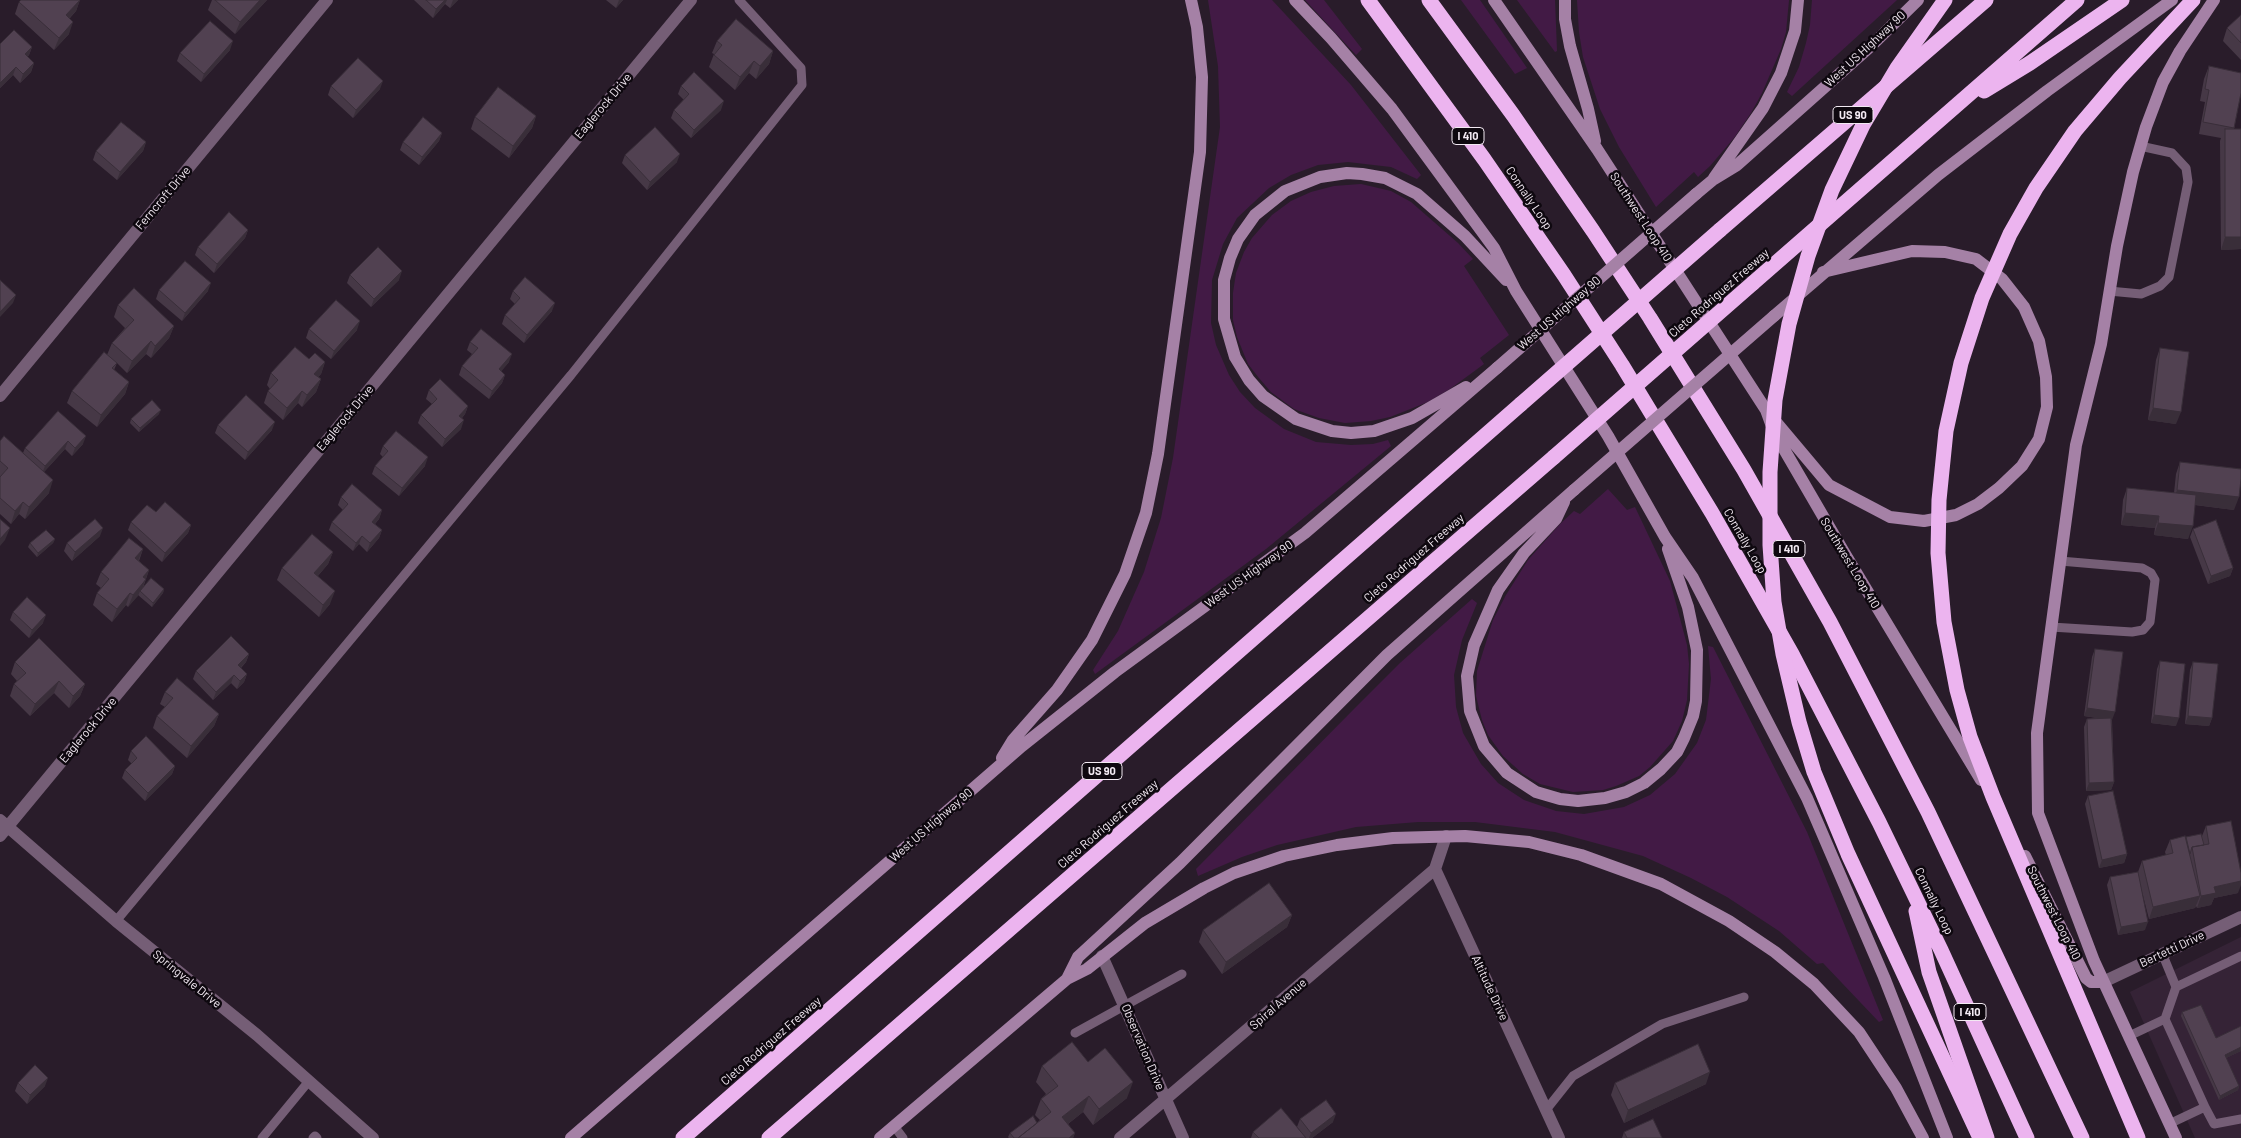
<!DOCTYPE html>
<style>
body{margin:0}
canvas{display:block;background:#291c2a}
</style>
<canvas width="2241" height="1138"></canvas>
<script>
const g = document.querySelector('canvas').getContext('2d');
g.lineJoin = 'round';
function fillPath(path, color) { g.fillStyle = color; g.fill(path, 'evenodd'); }
const toPath = rows => new Path2D(rows.map(r => 'M' + r).join(''));
function trace(path, color, width, dash) { g.strokeStyle = color; g.lineWidth = width; g.lineCap = dash ? 'butt' : 'round'; g.setLineDash(dash || []); g.stroke(path); }
function drawText(font, color, halo, rows, align = 'center') {
  g.font = font + ' Barlow,sans-serif'; g.lineWidth = 5; g.setLineDash([]); g.textBaseline = 'middle'; g.strokeStyle = halo; g.fillStyle = color; for (const [text, x, y, turn = 0] of rows) {
    g.save(); g.translate(x, y); g.rotate((+turn || 0) * Math.PI / 180); g.textAlign = isNaN(turn) ? turn : align; if (halo) g.strokeText(text, 0, 0); g.fillText(text, 0, 0); g.restore();
  }
}
const built = toPath([
 [2241,937,2241,1138,2195,1138,2130,992]
]);
const green = toPath([
 [1208,0,1272,0,1351,85,1421,175,1417,179,1391,167,1348,162,1318,165,1291,175,1269,188,1237,218,1223,244,1212,280,1211,323,1216,345,1229,375,1240,392,1255,408,1284,429,1316,442,1351,445,1373,444,1388,440,1391,446,1266,549,1095,674,1093,670,1118,631,1144,572,1161,518,1173,458,1220,127,1218,66],
 [1305,0,1324,0,1362,49,1356,55],
 [1461,0,1480,0,1527,68,1515,74],
 [1517,0,1555,0,1557,51,1555,52],
 [1577,0,1789,0,1786,32,1781,49,1762,93,1751,113,1734,138,1710,166,1698,177,1694,172,1656,207,1619,147,1600,109,1583,57,1579,32],
 [1812,0,1897,0,1792,96,1787,92,1799,67,1806,43,1810,25],
 [1361,184,1391,191,1411,202,1458,243,1473,259,1464,266,1509,335,1480,358,1484,364,1450,389,1428,402,1390,417,1371,421,1345,423,1319,418,1294,409,1271,392,1259,378,1248,364,1237,337,1233,320,1233,293,1236,273,1244,252,1252,238,1272,215,1291,201,1311,192,1334,186],
 [1608,489,1627,510,1635,507,1670,581,1687,645,1689,664,1687,700,1682,721,1673,741,1650,767,1639,776,1616,786,1603,790,1573,792,1540,784,1523,774,1503,756,1488,735,1482,720,1476,696,1477,671,1493,620,1506,595,1528,560,1560,524,1574,511,1580,514],
 [1472,599,1477,603,1462,640,1454,675,1456,707,1463,733,1481,764,1498,783,1524,800,1556,811,1584,814,1624,807,1650,795,1675,774,1697,743,1706,720,1711,679,1708,646,1713,647,1807,832,1883,1020,1879,1022,1823,963,1817,964,1779,931,1727,897,1691,878,1643,856,1555,832,1475,822,1418,822,1356,827,1277,845,1242,857,1198,876,1196,869,1354,709,1400,663]
]);
const service = toPath([
 [2109,291,2141,294,2160,286,2169,277,2188,182,2186,168,2172,153,2140,146],
 [2051,627,2132,632,2143,630,2150,622,2155,580,2151,573,2142,568,2060,561],
 [116,921,571,375,802,85,801,68,739,0],
 [2162,953,2176,987,2165,1019,2205,1107,2169,1124],
 [2176,987,2241,956],
 [1075,1033,1182,974],
 [2129,1036,2165,1019],
 [2205,1107,2214,1124,2241,1119],
 [1546,1110,1573,1076,1662,1024,1744,997],
 [894,1126,903,1138],
 [262,1138,309,1081],
 [313,1138,315,1136,317,1138]
]);
const minor = toPath([
 [0,396,327,0],
 [0,820,116,921,257,1035,373,1138],
 [0,836,691,0],
 [1446,836,1435,869,1559,1138],
 [1102,956,1183,1138],
 [2103,982,2241,917],
 [1120,1138,1435,869]
]);
const secondary = toPath([
 [1295,0,1331,38,1392,109,1494,248,1516,291,1608,436,1665,537,1693,578,1807,798,1884,977,1947,1138],
 [1494,0,1597,149,1766,410,1774,432,1845,554,1981,780],
 [1565,0,1565,19,1570,46,1588,109,1595,141],
 [1714,178,1763,108,1781,73,1795,31,1798,0],
 [1696,194,1714,179,1737,165,1872,45,1918,0],
 [1774,316,1938,175,2047,91,2172,0],
 [1466,387,1412,418,1374,431,1351,433,1332,431,1296,419,1263,396,1249,380,1235,357,1224,319,1224,280,1230,258,1238,239,1255,215,1285,191,1320,177,1347,173,1362,174,1385,178,1417,194,1465,236,1506,280],
 [1771,416,1829,485,1890,517,1924,521,1956,515,1978,504,1999,488,2022,466,2039,439,2047,407,2046,377,2039,341,2024,307,2002,279,1976,259,1945,252,1912,251,1823,272],
 [1564,502,1556,519,1524,553,1498,590,1474,645,1467,676,1470,711,1484,746,1507,773,1536,792,1560,799,1578,801,1605,798,1626,792,1644,783,1661,769,1677,752,1684,738,1693,716,1696,701,1697,650,1688,607,1668,549],
 [1002,758,1013,740,1057,690,1092,640,1125,574,1146,513,1158,454,1200,152,1202,77,1197,27,1191,0],
 [2025,856,2086,978,2091,982,2103,982],
 [1067,979,1087,969,1145,923,1204,888,1234,873,1284,856,1337,845,1393,838,1465,836,1529,842,1581,855,1661,884,1729,921,1775,952,1814,984,1859,1032,1896,1088,1923,1138],
 [571,1138,1022,746,1115,672,1305,533,1497,368],
 [880,1138,1067,979,1078,957,1180,863,1387,655,1574,490],
 [2176,1138,2094,961,2038,813,2037,733,2076,445,2101,344,2117,246,2133,172,2146,127,2163,82,2180,51,2214,0]
]);
const motorway = toPath([
 [1368,0,1484,159,1564,275,1622,365,1712,513,1792,654,1879,822,1941,950,2027,1138],
 [1429,0,1513,115,1593,231,1650,318,1744,470,1830,622,1928,812,2082,1138],
 [1984,91,2030,63,2122,0],
 [1720,230,1986,0],
 [1753,283,2077,0],
 [1916,911,1929,972,1987,1138],
 [683,1138,1521,404],
 [769,1138,1554,457]
]);
const secondaryBridge = toPath([
 [1497,368,1696,194],
 [1574,490,1774,316]
]);
const motorwayBridge = toPath([
 [1945,0,1897,68,1863,125,1832,190,1808,256,1789,324,1775,400,1770,472,1770,545,1774,602,1783,654,1799,722,1814,772,1848,854,1980,1138],
 [1521,404,1720,230],
 [1554,457,1753,283],
 [2138,1138,1993,797,1970,737,1957,690,1944,622,1938,553,1939,500,1946,431,1961,363,1982,298,2010,234,2036,188,2075,131,2120,78,2193,0]
]);
const wall = toPath([
 [21,0,80,0,76,11,70,18,69,34,54,50,15,14,19,2],
 [212,0,267,0,235,34,208,10],
 [414,0,458,0,450,8,445,4,433,18],
 [606,0,623,0,616,8],
 [2241,15,2241,60,2223,41,2227,28],
 [717,41,773,51,769,64,756,79,749,73,735,90,709,67,714,54,712,53],
 [0,44,32,47,29,55,27,57,34,63,31,72,20,83,13,75,0,88],
 [230,50,201,82,177,61,180,53],
 [2209,66,2241,93,2234,129,2241,249,2221,250,2220,141,2221,138,2199,134,2205,102,2200,101,2204,79],
 [331,86,380,89,353,118,328,95],
 [681,86,721,110,691,138,671,118,674,110,684,100,678,94],
 [536,116,532,128,509,158,471,129,475,117],
 [442,133,439,141,419,165,400,150,403,142],
 [146,142,143,151,117,180,93,160,96,151],
 [625,155,677,162,647,190,622,163],
 [248,230,245,238,214,273,195,255,198,247],
 [350,275,399,280,371,307,347,283],
 [159,290,208,291,182,321,156,299],
 [513,291,552,311,524,343,502,324,505,315,515,304,510,299],
 [118,305,174,326,169,338,151,358,146,354,127,373,117,363,114,370,129,382,125,394,97,427,67,403,72,391,107,355,112,343,125,328,114,317],
 [309,329,357,330,331,359,306,338],
 [470,342,509,362,501,371,505,375,502,383,489,399,459,375,462,366,472,354,467,350],
 [2160,348,2176,424,2148,420,2156,360],
 [325,362,321,374,318,377,321,379,316,392,302,407,298,403,283,420,264,403,268,391,270,389,267,385,271,373],
 [429,390,468,406,465,414,462,418,461,429,442,447,418,423,421,415,432,404,426,399],
 [58,411,83,444,72,456,65,449,44,472,49,493,25,519,19,514,11,524,0,514,0,441,23,453,25,448],
 [159,414,139,432,130,423,131,419],
 [218,425,272,430,245,460,215,433],
 [383,446,425,466,399,496,372,474,375,466,383,457,380,454],
 [2180,462,2234,510,2195,505,2188,539,2154,535,2155,528,2121,525,2123,500,2127,488,2174,493,2176,474],
 [341,497,382,510,379,519,375,524,382,530,379,538,367,552,359,544,353,551,329,530,332,522,343,510,338,505],
 [156,512,191,525,188,533,162,562,128,530,131,522],
 [2193,529,2233,568,2230,576,2208,584,2190,537],
 [100,536,72,561,64,551,67,543],
 [55,539,53,543,37,557,28,547,30,543],
 [143,549,139,561,149,570,143,588,164,589,163,593,152,607,138,595,128,607,126,605,112,622,93,605,97,593,101,588,96,584,101,572],
 [333,552,328,564,317,577,330,604,319,617,277,580,282,568],
 [13,612,43,623,29,638,10,620],
 [2095,649,2112,720,2114,782,2111,790,2086,791,2084,727,2087,719,2097,718,2084,716,2092,657],
 [249,654,246,662,241,668,247,674,244,682,237,689,231,683,213,700,193,679,196,671],
 [2160,661,2176,726,2151,723,2157,669],
 [15,662,85,684,80,696,69,708,54,693,30,716,10,696,14,684,17,681,11,674],
 [2193,662,2212,718,2209,726,2185,724,2190,670],
 [165,692,219,714,214,726,187,758,153,728,157,716,165,707,160,704],
 [131,751,175,766,172,774,145,801,122,778,125,770,132,764,128,760],
 [2088,796,2127,854,2124,863,2099,868,2085,804],
 [2206,826,2238,893,2214,898,2211,905,2197,908,2196,906,2195,908,2149,919,2140,884,2145,930,2118,935,2107,885,2110,877,2138,872,2142,861,2166,855,2165,852,2170,840,2186,837,2202,836],
 [1292,915,1287,927,1222,974,1199,942,1203,930],
 [2182,1012,2216,1038,2241,1026,2241,1051,2226,1058,2239,1086,2238,1090,2219,1100,2181,1016],
 [1088,1062,1127,1098,1093,1125,1083,1112,1068,1124,1075,1133,1073,1138,1009,1138,1008,1137,1010,1133,1037,1123,1040,1120,1035,1115,1041,1099,1046,1094,1036,1082,1042,1066],
 [18,1083,45,1086,27,1104,15,1091],
 [1615,1083,1706,1084,1624,1123,1611,1095],
 [1300,1119,1333,1122,1312,1138,1306,1138,1297,1127],
 [1253,1132,1306,1138,1251,1138],
 [1624,1132,1662,1138,1622,1138]
]);
const shadedWall = toPath([
 [80,0,76,11,61,27,66,15],
 [260,0,267,0,235,34,240,22],
 [445,0,447,0,445,4,433,18,436,9],
 [453,0,458,0,450,8],
 [619,0,623,0,616,8],
 [73,22,69,34,54,50,59,38],
 [233,41,230,50,201,82,204,74],
 [32,47,29,55,22,62,25,54],
 [773,51,769,64,756,79,760,66],
 [754,61,749,73,735,90,740,77],
 [34,63,31,72,20,83,23,74],
 [16,67,13,75,0,88,0,83],
 [383,81,380,89,353,118,356,110],
 [724,101,721,110,691,138,694,130],
 [536,116,532,128,509,158,513,146],
 [442,133,439,141,419,165,422,157],
 [146,142,143,151,117,180,120,172],
 [680,154,677,162,647,190,650,182],
 [248,230,245,238,214,273,217,264],
 [2225,237,2241,237,2241,249,2221,250],
 [402,271,399,280,371,307,374,299],
 [211,283,208,291,182,321,185,313],
 [16,295,13,303,0,317,0,312],
 [555,303,552,311,524,343,527,335],
 [360,321,357,330,331,359,334,351],
 [174,326,169,338,151,358,155,346],
 [151,341,146,354,127,373,132,361],
 [512,354,509,362,496,378,499,369],
 [325,362,321,374,310,386,314,374],
 [505,375,502,383,489,399,492,391],
 [321,379,316,392,302,407,307,395],
 [129,382,125,394,97,427,101,415],
 [302,391,298,403,283,420,287,408],
 [468,406,465,414,456,424,459,416],
 [2153,408,2181,412,2176,424,2148,420],
 [161,410,159,414,139,432,140,428],
 [464,420,461,429,442,447,445,439],
 [275,422,272,430,245,460,248,452],
 [86,436,83,444,72,456,75,448],
 [68,441,65,449,42,474,45,466],
 [428,457,425,466,399,496,402,488],
 [53,480,49,493,25,519,29,507],
 [2177,490,2239,497,2234,510,2173,502],
 [23,502,19,514,11,524,15,511],
 [382,510,379,519,369,530,372,522],
 [2125,513,2159,516,2155,528,2121,525],
 [2158,523,2193,526,2188,539,2154,535],
 [191,525,188,533,162,562,165,553],
 [10,528,5,540,0,546,0,539],
 [103,528,100,536,72,561,75,552],
 [382,530,379,538,367,552,370,543],
 [362,536,359,544,353,551,356,543],
 [55,539,53,543,37,557,38,553],
 [143,549,138,561,135,558],
 [333,552,328,564,309,586,314,573],
 [2233,568,2230,576,2208,584,2211,576],
 [149,570,141,592,140,591,138,596,128,607,133,595,143,577],
 [164,589,163,593,152,607,153,603],
 [335,591,330,604,319,617,323,605],
 [130,593,126,605,112,622,117,609],
 [46,615,43,623,29,638,32,630],
 [249,654,246,662,235,673,238,665],
 [247,674,244,682,237,689,240,681],
 [234,675,231,683,213,700,216,692],
 [59,681,54,693,30,716,35,704],
 [85,684,80,696,69,708,73,696],
 [2087,708,2115,712,2112,720,2084,716],
 [219,714,214,726,187,758,191,746],
 [2154,715,2179,718,2176,726,2151,723],
 [2188,716,2212,718,2209,726,2185,724],
 [175,766,172,774,145,801,148,793],
 [2114,782,2111,790,2086,791,2089,783],
 [2127,854,2124,863,2099,868,2102,860],
 [2241,881,2241,885,2238,893,2214,898,2211,905,2197,908,2201,896,2214,887],
 [2200,896,2195,908,2149,919,2153,907],
 [1292,915,1287,927,1222,974,1226,962],
 [2148,922,2145,930,2118,935,2121,927],
 [2241,1047,2241,1051,2224,1059,2225,1055],
 [1710,1072,1706,1084,1624,1123,1628,1110],
 [48,1078,45,1086,27,1104,30,1095],
 [1133,1082,1127,1098,1093,1125,1099,1109],
 [2239,1086,2238,1090,2219,1100,2220,1096],
 [1089,1096,1083,1112,1056,1133,1062,1117],
 [1336,1114,1333,1122,1312,1138,1309,1138,1311,1133],
 [1075,1133,1073,1138,1069,1138]
]);
const building = toPath([
 [21,0,80,0,66,15,73,22,59,38,19,2,21,0],
 [215,0,260,0,240,22,215,0],
 [426,0,445,0,436,9,426,0],
 [2241,15,2241,43,2227,28,2241,15],
 [736,19,773,51,760,66,754,61,740,77,714,55,722,45,717,41,736,19],
 [210,21,233,41,204,74,180,53,210,21],
 [14,30,32,47,25,54,34,63,23,74,16,67,0,83,0,44,14,30],
 [358,58,383,81,356,110,331,86,358,58],
 [2209,66,2241,73,2241,93,2234,128,2203,122,2209,90,2205,89,2209,66],
 [694,72,724,101,694,130,674,110,689,94,681,86,694,72],
 [498,87,536,116,513,146,475,117,498,87],
 [423,117,442,133,422,157,403,142,423,117],
 [121,122,146,142,120,172,96,151,121,122],
 [655,127,680,154,650,182,625,155,655,127],
 [2225,129,2241,129,2241,237,2225,237,2225,129],
 [229,212,248,230,217,264,198,247,229,212],
 [378,247,402,271,374,299,350,275,378,247],
 [185,261,211,283,185,313,159,290,185,261],
 [525,277,555,303,527,335,505,315,520,298,513,291,525,277],
 [0,280,16,295,0,312,0,280],
 [134,288,174,326,155,346,151,341,132,361,112,343,134,320,118,305,134,288],
 [336,300,360,321,334,351,309,329,336,300],
 [481,329,512,354,499,369,505,375,492,391,462,366,478,348,470,342,481,329],
 [295,347,309,359,315,353,325,362,314,374,321,379,307,395,302,391,287,408,268,391,278,380,271,373,295,347],
 [2160,348,2189,352,2181,412,2153,408,2160,348],
 [104,352,117,363,112,368,129,382,101,415,72,391,104,352],
 [440,379,468,406,459,416,464,420,445,439,421,415,437,399,429,390,440,379],
 [246,395,275,422,248,452,218,425,246,395],
 [152,400,161,410,140,428,131,419,152,400],
 [58,411,86,436,75,448,68,441,45,466,25,448,58,411],
 [396,431,428,457,402,488,375,466,388,451,383,446,396,431],
 [4,436,53,480,29,507,23,502,15,511,0,498,0,477,8,468,0,461,0,441,4,436],
 [2180,462,2241,469,2241,479,2239,497,2177,490,2180,462],
 [352,484,382,510,372,522,382,530,370,543,362,536,356,543,332,522,348,504,341,497,352,484],
 [2127,488,2196,495,2193,526,2158,523,2159,516,2125,513,2127,488],
 [165,502,191,525,165,553,131,522,147,505,156,512,165,502],
 [0,519,10,528,0,539,0,519],
 [95,519,103,528,75,552,67,543,95,519],
 [2216,520,2233,568,2211,576,2193,529,2216,520],
 [46,530,55,539,38,553,30,543,46,530],
 [312,534,333,552,314,573,335,591,323,605,282,568,312,534],
 [129,538,143,549,135,558,149,570,143,577,146,579,143,583,133,595,130,593,117,609,97,593,109,579,101,572,129,538],
 [151,578,164,589,153,603,140,591,151,578],
 [27,597,46,615,32,630,13,612,27,597],
 [231,636,249,654,238,665,247,674,240,681,234,675,216,692,196,671,231,636],
 [39,638,85,684,73,696,59,681,35,704,14,684,26,673,15,662,39,638],
 [2095,649,2123,652,2115,712,2087,708,2095,649],
 [2160,661,2185,664,2179,718,2154,715,2160,661],
 [2193,662,2218,664,2212,718,2188,716,2193,662],
 [177,678,219,714,191,746,157,716,173,698,165,692,177,678],
 [2111,718,2114,782,2089,783,2087,719,2111,718],
 [146,736,175,766,148,793,125,770,137,758,131,751,146,736],
 [2113,791,2127,854,2102,860,2088,796,2113,791],
 [2231,821,2241,873,2241,881,2214,887,2216,893,2201,896,2192,847,2209,844,2206,826,2231,821],
 [2201,834,2204,845,2192,847,2190,854,2186,837,2201,834],
 [2185,836,2200,896,2153,907,2142,861,2173,853,2170,840,2185,836],
 [2138,872,2148,922,2121,927,2110,877,2138,872],
 [1269,883,1292,915,1226,962,1203,930,1269,883],
 [2201,1005,2216,1038,2241,1026,2241,1047,2225,1055,2239,1086,2220,1096,2182,1012,2201,1005],
 [1072,1042,1088,1062,1105,1048,1133,1082,1099,1109,1089,1096,1062,1117,1075,1133,1069,1138,1018,1138,1051,1112,1041,1099,1058,1086,1042,1066,1072,1042],
 [1698,1044,1710,1072,1628,1110,1615,1083,1698,1044],
 [35,1065,48,1078,30,1095,18,1083,35,1065],
 [1326,1100,1336,1114,1311,1133,1300,1119,1326,1100],
 [1281,1108,1306,1138,1259,1138,1253,1132,1281,1108],
 [1033,1116,1037,1123,1018,1138,1014,1138,1010,1133,1033,1116],
 [1653,1119,1662,1138,1627,1138,1624,1132,1653,1119]
]);
const shields = [
 [1853,115,40],
 [1468,136,32],
 [1789,549,32],
 [1102,771,40],
 [1970,1012,32]
];
const shieldNames = [
 ["US 90",1853,115],
 ["I 410",1468,136],
 ["I 410",1789,549],
 ["US 90",1102,771],
 ["I 410",1970,1012]
];
const streetNames = [
 ["West US Highway 90",1865,49,-43],
 ["Eaglerock Drive",603,106,-50],
 ["Ferncroft Drive",163,198,-50],
 ["Connally Loop",1529,198,56],
 ["Southwest Loop 410",1641,217,57],
 ["Cleto Rodriguez Freeway",1719,293,-41],
 ["West US Highway 90",1559,313,-41],
 ["Eaglerock Drive",345,418,-50],
 ["Connally Loop",1745,541,60],
 ["Cleto Rodriguez Freeway",1414,558,-41],
 ["Southwest Loop 410",1850,563,59],
 ["West US Highway 90",1249,574,-36],
 ["Eaglerock Drive",88,730,-50],
 ["Cleto Rodriguez Freeway",1108,824,-41],
 ["West US Highway 90",931,825,-41],
 ["Connally Loop",1934,901,64],
 ["Southwest Loop 410",2054,913,63],
 ["Bertetti Drive",2172,949,-25],
 ["Springvale Drive",187,979,39],
 ["Altitude Drive",1490,988,65],
 ["Spiral Avenue",1278,1004,-41],
 ["Cleto Rodriguez Freeway",771,1041,-41],
 ["Observation Drive",1143,1047,67]
];
fillPath(built, '#352336');
fillPath(green, '#421a45');
trace(service, '#755e76', 9);
trace(minor, '#755e76', 12);
trace(secondary, '#a581a6', 12);
trace(motorway, '#ecb4ef', 15);
trace(secondaryBridge, '#a581a6', 12);
trace(motorwayBridge, '#ecb4ef', 15);
fillPath(wall, '#463846');
fillPath(shadedWall, '#392e39');
fillPath(building, '#514151');
trace(building, '#392e39', 1);
for (const [x, y, w] of shields) { const box = new Path2D(); box.roundRect(x - w / 2, y - 8.5, w, 17, 4); g.fillStyle = '#0e080f'; g.fill(box); trace(box, '#f2e9f2', 1); }
drawText('bold 11px', '#f2e9f2', null, shieldNames);
drawText('12px', '#f2e9f2', '#0e080f', streetNames);
</script>
